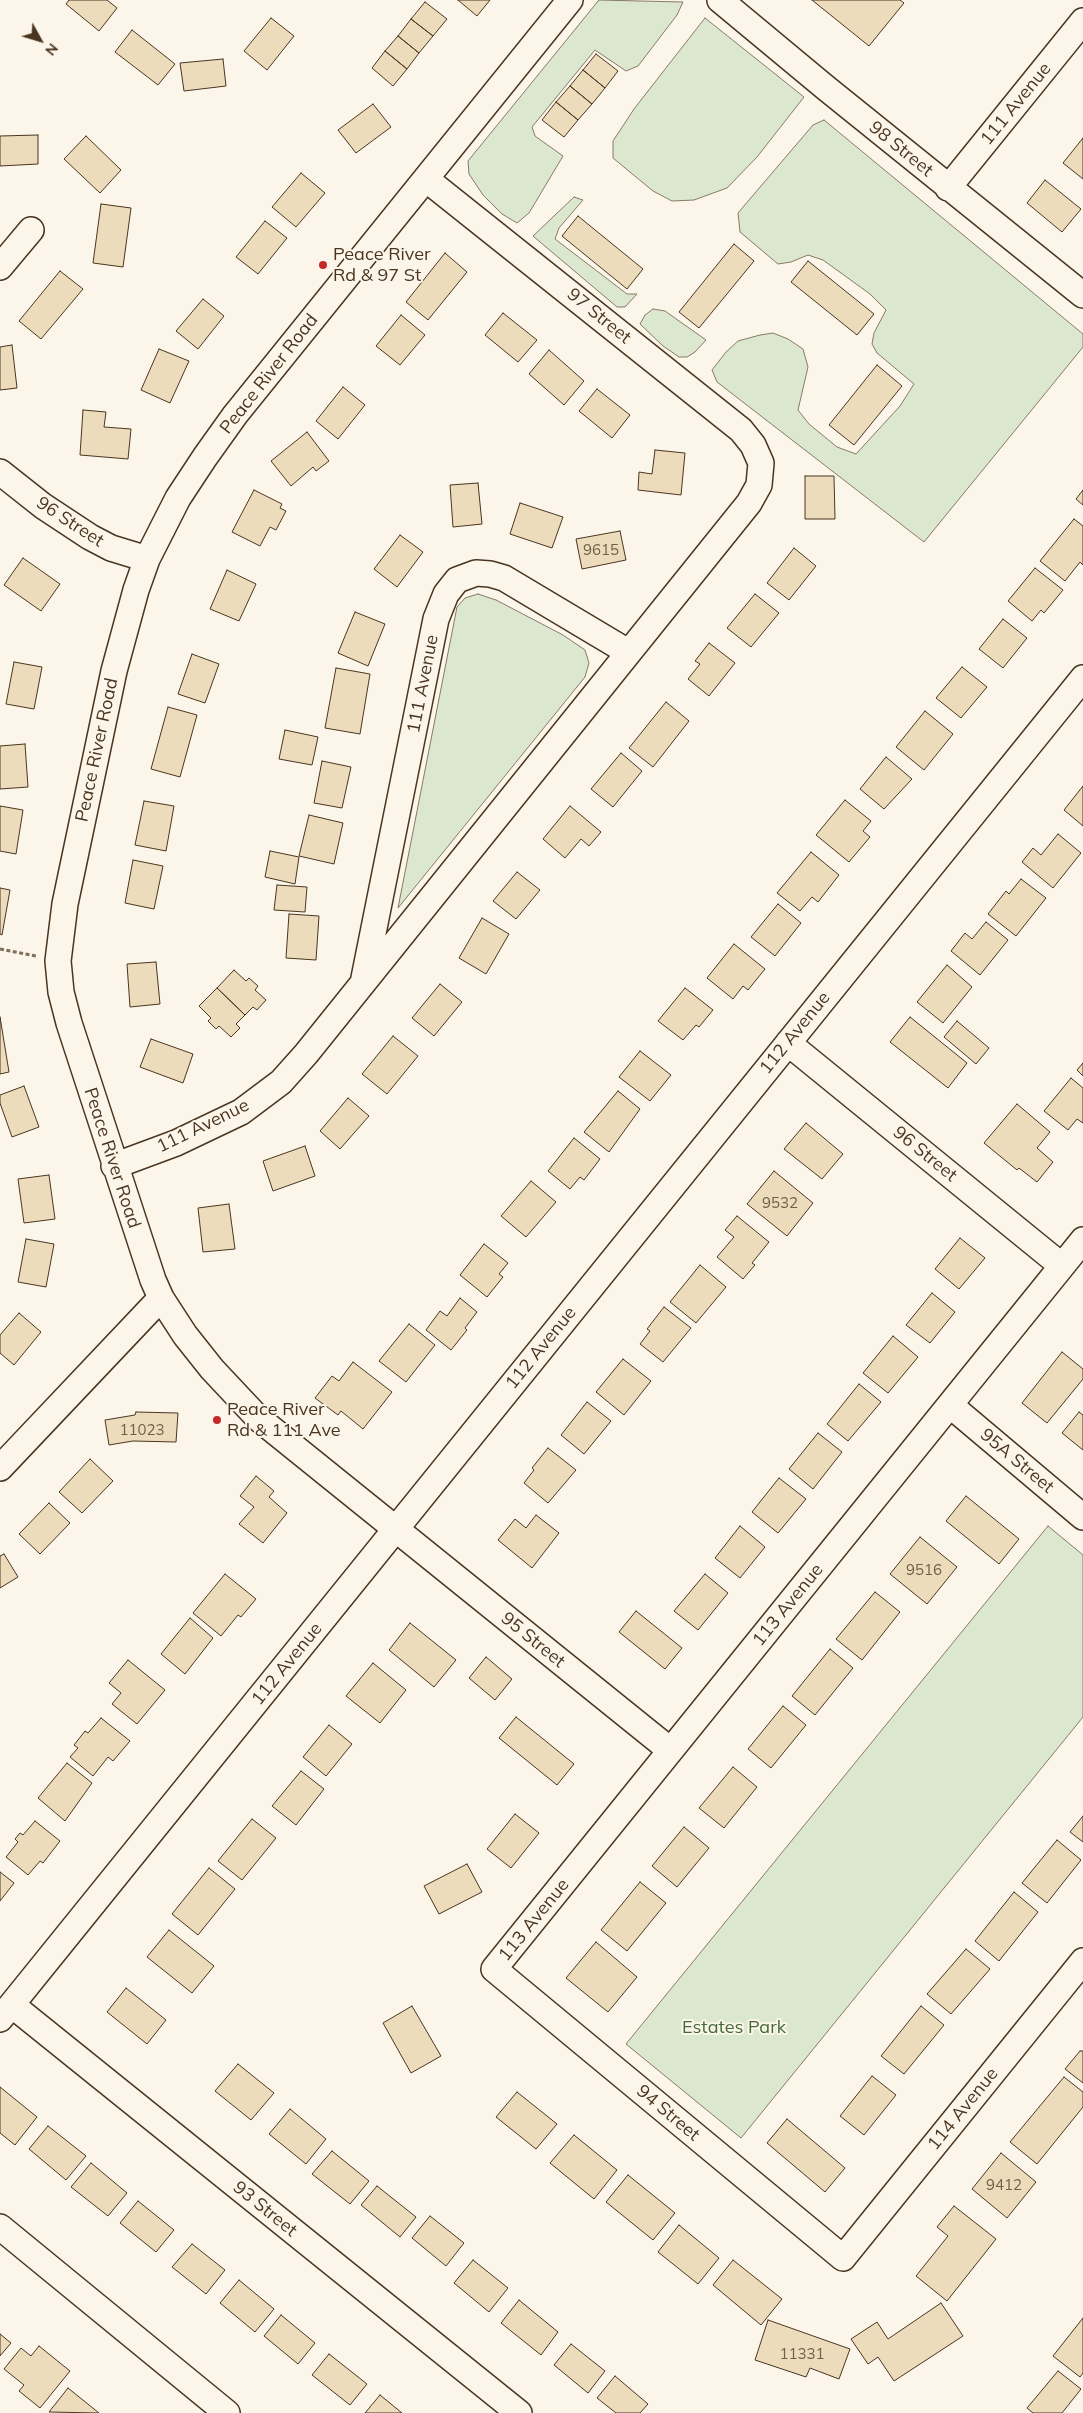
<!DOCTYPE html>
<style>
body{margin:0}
#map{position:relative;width:1083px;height:2413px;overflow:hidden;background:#fbf6e9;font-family:Mulish,sans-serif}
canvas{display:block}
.north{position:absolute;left:15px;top:15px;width:50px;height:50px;-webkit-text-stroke:4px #fbf6e9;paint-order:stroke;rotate:129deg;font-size:14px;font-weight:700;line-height:20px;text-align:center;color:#4a3520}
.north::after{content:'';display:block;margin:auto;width:18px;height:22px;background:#4a3520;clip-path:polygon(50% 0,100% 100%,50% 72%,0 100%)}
</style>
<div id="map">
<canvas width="1083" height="2413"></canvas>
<div class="north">N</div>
</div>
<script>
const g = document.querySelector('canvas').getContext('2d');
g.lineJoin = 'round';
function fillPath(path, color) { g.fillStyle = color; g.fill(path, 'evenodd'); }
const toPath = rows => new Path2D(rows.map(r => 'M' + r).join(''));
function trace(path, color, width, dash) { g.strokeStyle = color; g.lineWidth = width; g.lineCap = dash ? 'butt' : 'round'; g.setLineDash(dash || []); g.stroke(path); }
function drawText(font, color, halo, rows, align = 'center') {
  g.font = font + ' Mulish,sans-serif'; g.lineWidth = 4; g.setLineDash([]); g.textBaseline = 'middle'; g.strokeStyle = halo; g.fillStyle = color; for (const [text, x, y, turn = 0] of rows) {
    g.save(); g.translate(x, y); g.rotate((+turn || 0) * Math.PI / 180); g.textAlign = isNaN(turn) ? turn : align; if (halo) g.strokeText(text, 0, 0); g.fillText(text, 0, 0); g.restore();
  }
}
const green = toPath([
 [599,0,683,2,677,15,638,66,626,71,595,50,532,127,535,136,563,156,529,213,517,223,502,214,483,195,469,174,468,161,599,0],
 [705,18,804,97,757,157,727,188,694,200,672,201,653,191,613,158,613,141,634,109,705,18],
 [824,120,1083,334,1083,347,924,542,717,382,712,370,726,352,738,341,760,335,773,333,788,339,803,349,808,367,798,410,809,424,837,447,856,454,900,406,914,384,877,353,872,344,874,333,886,310,870,294,823,260,808,255,791,262,778,264,740,232,738,213,813,125,824,120],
 [574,197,583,200,559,228,555,239,627,294,637,294,625,307,617,307,533,236,574,197],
 [653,309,665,311,706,340,695,352,687,357,679,357,663,346,640,324,645,315,653,309],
 [478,594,496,600,563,635,585,650,589,663,585,677,398,908,457,607,465,598,478,594],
 [1048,1526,1083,1555,1083,1717,741,2138,626,2044,1048,1526]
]);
const building = toPath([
 [69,0,107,0,117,8,99,31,66,4,69,0],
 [458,0,490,0,477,16,458,0],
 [812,0,900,0,904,3,869,46,812,0],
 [425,2,447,19,433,36,411,19,425,2],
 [271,18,294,36,267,70,244,51,271,18],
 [411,19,433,36,419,53,398,36,411,19],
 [132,30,175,64,158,85,115,52,132,30],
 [398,36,419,53,407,69,385,51,398,36],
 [385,51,407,69,393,86,372,68,385,51],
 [596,54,618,71,605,88,583,70,596,54],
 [223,59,226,86,184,91,180,63,223,59],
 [583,70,605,88,592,104,570,86,583,70],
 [570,86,592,104,578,120,556,102,570,86],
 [556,102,578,120,564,137,542,120,556,102],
 [373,104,391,127,356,153,338,130,373,104],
 [38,135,38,164,0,166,0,136,38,135],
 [86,136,121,170,100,193,64,159,86,136],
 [1083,138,1083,179,1063,163,1083,138],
 [301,173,325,193,296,227,272,207,301,173],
 [1045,180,1081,209,1062,232,1027,203,1045,180],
 [101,204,131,208,123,267,93,263,101,204],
 [578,216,643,269,627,289,562,236,578,216],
 [265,221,287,238,258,274,236,257,265,221],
 [734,244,754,261,699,328,679,312,734,244],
 [445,253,467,272,428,320,406,302,445,253],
 [808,261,874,314,857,335,791,282,808,261],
 [60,271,83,289,41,339,19,321,60,271],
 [203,299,224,316,198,349,176,331,203,299],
 [503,313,537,340,518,362,485,335,503,313],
 [401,315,425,335,400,365,376,346,401,315],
 [12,345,17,388,0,390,0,347,12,345],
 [159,349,189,361,170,403,141,390,159,349],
 [549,350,584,381,564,405,529,374,549,350],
 [877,365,902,386,854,445,829,425,877,365],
 [343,387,365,405,338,439,316,421,343,387],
 [597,389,630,415,612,438,579,411,597,389],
 [83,410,106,412,104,427,131,429,128,459,80,455,83,410],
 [307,432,329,461,316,471,313,467,291,486,271,461,307,432],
 [655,450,685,453,681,495,638,490,639,472,652,474,655,450],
 [805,476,834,476,835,519,805,519,805,476],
 [478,483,482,524,453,527,450,485,478,483],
 [254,490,282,504,280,508,286,511,276,530,270,527,260,546,232,532,254,490],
 [1083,490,1083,505,1076,499,1083,490],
 [520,503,563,517,552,548,510,534,520,503],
 [1074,519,1083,526,1083,565,1080,562,1065,581,1040,561,1074,519],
 [620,531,626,560,582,569,576,539,620,531],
 [400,535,423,552,397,587,374,569,400,535],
 [794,548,816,566,789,600,767,583,794,548],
 [23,558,60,584,41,611,4,585,23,558],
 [1035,568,1063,590,1044,613,1041,610,1032,621,1008,601,1035,568],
 [227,570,256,584,239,621,210,609,227,570],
 [755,594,779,613,751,647,727,628,755,594],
 [355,612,385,624,368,666,338,653,355,612],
 [1003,619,1027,638,1003,668,979,649,1003,619],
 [709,643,735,663,709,696,688,679,700,664,695,661,709,643],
 [192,654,219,664,205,703,178,694,192,654],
 [14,662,42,667,34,709,6,704,14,662],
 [962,667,987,687,961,718,936,698,962,667],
 [336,668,370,674,360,734,325,728,336,668],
 [666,702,689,721,653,767,629,748,666,702],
 [168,707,197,715,180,777,151,769,168,707],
 [925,711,953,734,924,770,896,747,925,711],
 [285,730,318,737,312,765,279,759,285,730],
 [25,744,28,787,0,789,0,746,25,744],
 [621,753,642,771,613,807,591,789,621,753],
 [886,757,912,779,884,809,860,789,886,757],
 [322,761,351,767,342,808,314,803,322,761],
 [1083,786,1083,826,1064,810,1083,786],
 [845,800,871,821,863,831,870,837,849,862,816,835,845,800],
 [144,801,174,806,166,851,135,845,144,801],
 [0,806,23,810,16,854,0,851,0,806],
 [570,806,601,832,589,846,581,839,565,858,543,839,570,806],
 [309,815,343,823,334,864,299,856,309,815],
 [1058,834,1081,853,1053,888,1022,862,1033,848,1041,855,1058,834],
 [270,851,299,857,295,884,265,877,270,851],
 [811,852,839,875,818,902,812,897,800,911,777,893,811,852],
 [133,860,163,866,154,909,125,903,133,860],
 [517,872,540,890,516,919,493,901,517,872],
 [1021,879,1046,898,1016,936,988,914,1006,891,1009,894,1021,879],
 [277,885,307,887,305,912,274,910,277,885],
 [0,888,10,890,2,935,0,934,0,888],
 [778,904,801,923,775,956,751,937,778,904],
 [289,914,319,916,316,960,286,958,289,914],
 [482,918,509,934,486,974,459,958,482,918],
 [986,922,1008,940,980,975,951,951,965,933,972,939,986,922],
 [734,944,765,969,748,990,743,986,733,999,707,978,734,944],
 [156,962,160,1004,130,1007,127,964,156,962],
 [947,965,972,987,943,1023,917,1002,947,965],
 [234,970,246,981,249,978,258,986,255,990,266,1000,257,1010,253,1007,245,1015,217,988,234,970],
 [440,984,462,1002,434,1036,412,1018,440,984],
 [217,988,245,1015,236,1024,240,1028,231,1037,219,1026,216,1029,208,1021,211,1018,199,1006,217,988],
 [685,988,713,1010,699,1027,696,1025,683,1040,658,1021,685,988],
 [0,1017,9,1072,0,1074,0,1017],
 [910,1017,967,1063,948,1088,890,1042,910,1017],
 [957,1021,989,1048,976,1064,944,1037,957,1021],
 [393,1036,418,1056,387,1094,362,1074,393,1036],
 [151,1039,193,1054,183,1083,140,1067,151,1039],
 [640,1051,671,1075,650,1101,619,1077,640,1051],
 [1083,1063,1083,1076,1077,1070,1083,1063],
 [1071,1078,1083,1088,1083,1123,1077,1119,1068,1130,1044,1111,1071,1078],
 [24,1086,39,1127,12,1137,0,1103,0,1095,24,1086],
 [618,1091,640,1109,609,1152,584,1132,618,1091],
 [348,1098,369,1116,340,1149,320,1131,348,1098],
 [1017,1104,1050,1132,1037,1148,1053,1162,1037,1182,1019,1168,1017,1170,984,1143,1017,1104],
 [806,1123,843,1154,822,1179,784,1149,806,1123],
 [574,1138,600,1159,584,1180,580,1177,570,1189,548,1171,574,1138],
 [305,1146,315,1176,273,1191,263,1161,305,1146],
 [774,1171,813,1203,787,1236,747,1204,774,1171],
 [49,1175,55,1219,24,1223,18,1179,49,1175],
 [531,1181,556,1202,526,1237,501,1216,531,1181],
 [229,1204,235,1249,203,1252,198,1208,229,1204],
 [737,1216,769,1242,752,1263,755,1265,743,1279,717,1257,734,1237,725,1230,737,1216],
 [960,1238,985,1258,959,1289,935,1269,960,1238],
 [26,1239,54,1244,46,1287,18,1282,26,1239],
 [484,1244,508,1263,499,1274,503,1277,487,1297,460,1275,484,1244],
 [700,1265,726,1287,696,1323,670,1302,700,1265],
 [932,1293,955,1312,930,1343,906,1325,932,1293],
 [460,1298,477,1312,465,1328,467,1330,451,1350,426,1330,440,1311,447,1316,460,1298],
 [664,1307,691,1328,663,1362,640,1344,650,1331,647,1329,664,1307],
 [19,1313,41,1332,14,1365,0,1353,0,1335,19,1313],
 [409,1324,435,1345,406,1382,379,1361,409,1324],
 [893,1336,918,1357,888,1393,863,1373,893,1336],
 [1062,1352,1083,1369,1083,1379,1047,1423,1022,1403,1062,1352],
 [623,1359,651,1381,624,1415,596,1392,623,1359],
 [353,1362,392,1392,363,1429,341,1411,338,1415,315,1398,332,1376,339,1381,353,1362],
 [859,1384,881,1402,848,1441,827,1424,859,1384],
 [587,1402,611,1421,584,1454,561,1435,587,1402],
 [136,1412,178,1413,176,1442,133,1441,109,1445,105,1420,135,1415,136,1412],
 [1079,1412,1083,1415,1083,1450,1062,1433,1079,1412],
 [818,1433,842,1452,813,1489,789,1469,818,1433],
 [548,1448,576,1470,548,1503,524,1483,534,1470,532,1468,548,1448],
 [90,1459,113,1481,82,1513,59,1492,90,1459],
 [256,1476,274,1491,269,1497,287,1513,263,1543,239,1524,254,1507,240,1496,256,1476],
 [779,1478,806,1499,778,1533,752,1512,779,1478],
 [966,1496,1019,1539,999,1564,946,1521,966,1496],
 [49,1503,70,1523,40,1554,19,1534,49,1503],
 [536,1515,559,1533,532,1568,498,1540,515,1519,526,1528,536,1515],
 [740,1526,765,1547,740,1578,715,1558,740,1526],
 [920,1537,957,1567,927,1604,890,1574,920,1537],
 [4,1554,18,1577,0,1588,0,1556,4,1554],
 [225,1574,256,1599,241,1617,238,1615,221,1636,193,1613,225,1574],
 [705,1574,728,1593,698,1630,674,1611,705,1574],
 [875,1592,900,1612,862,1660,836,1639,875,1592],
 [636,1611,682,1648,665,1669,619,1632,636,1611],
 [190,1618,213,1638,185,1674,161,1654,190,1618],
 [410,1623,456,1660,434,1687,389,1650,410,1623],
 [830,1649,853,1668,815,1715,792,1696,830,1649],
 [486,1657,512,1679,495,1700,469,1678,486,1657],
 [128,1660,165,1690,137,1724,112,1704,121,1693,109,1683,128,1660],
 [373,1663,406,1690,380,1723,346,1696,373,1663],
 [783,1706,806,1725,771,1768,748,1749,783,1706],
 [516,1717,574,1764,557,1785,499,1738,516,1717],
 [101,1718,130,1741,113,1761,108,1757,93,1776,70,1757,78,1748,74,1745,85,1731,88,1733,101,1718],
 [329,1725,352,1744,326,1776,303,1757,329,1725],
 [67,1763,92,1783,65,1821,38,1798,67,1763],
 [733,1767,757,1787,724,1828,699,1808,733,1767],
 [301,1771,324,1789,296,1825,272,1806,301,1771],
 [515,1814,539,1833,511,1868,487,1849,515,1814],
 [1083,1816,1083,1842,1070,1832,1083,1816],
 [252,1819,276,1838,242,1880,218,1861,252,1819],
 [35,1821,60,1841,43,1863,40,1861,28,1875,6,1857,18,1842,15,1839,20,1833,23,1835,35,1821],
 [684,1827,709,1848,677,1887,652,1866,684,1827],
 [1057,1840,1081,1860,1047,1903,1022,1883,1057,1840],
 [467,1864,482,1892,439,1914,424,1886,467,1864],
 [209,1868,235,1889,198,1935,172,1914,209,1868],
 [0,1872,14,1883,0,1901,0,1872],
 [640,1882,666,1903,627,1951,601,1930,640,1882],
 [1014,1892,1038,1912,999,1961,975,1941,1014,1892],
 [169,1930,214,1966,192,1993,147,1957,169,1930],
 [596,1942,637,1977,608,2012,566,1978,596,1942],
 [966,1949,990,1969,951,2014,927,1994,966,1949],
 [126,1988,166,2020,147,2044,107,2012,126,1988],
 [412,2006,441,2056,411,2073,383,2023,412,2006],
 [921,2006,944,2025,904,2074,881,2056,921,2006],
 [1080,2051,1083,2051,1083,2083,1065,2069,1080,2051],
 [238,2064,274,2093,251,2120,215,2091,238,2064],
 [872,2076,896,2095,864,2135,840,2116,872,2076],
 [1064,2077,1083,2092,1083,2107,1037,2164,1010,2142,1064,2077],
 [0,2087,37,2117,15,2145,0,2133,0,2087],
 [517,2092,557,2124,536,2149,496,2117,517,2092],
 [290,2109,326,2139,306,2164,269,2134,290,2109],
 [787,2119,845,2168,825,2192,767,2143,787,2119],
 [48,2126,86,2156,66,2180,29,2149,48,2126],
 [574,2135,617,2170,594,2199,550,2163,574,2135],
 [332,2151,369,2181,350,2204,312,2174,332,2151],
 [1001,2153,1036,2182,1007,2218,972,2189,1001,2153],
 [91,2163,127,2193,108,2216,71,2187,91,2163],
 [628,2175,675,2213,653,2240,606,2202,628,2175],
 [377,2186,416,2217,400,2237,361,2205,377,2186],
 [138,2201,174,2230,156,2252,120,2223,138,2201],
 [954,2206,996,2239,947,2301,916,2276,948,2236,937,2227,954,2206],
 [430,2216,464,2243,446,2266,412,2238,430,2216],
 [679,2225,719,2258,698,2284,658,2252,679,2225],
 [192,2244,225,2270,206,2294,172,2267,192,2244],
 [473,2260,508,2288,489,2312,454,2283,473,2260],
 [733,2260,782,2299,761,2325,713,2285,733,2260],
 [239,2280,274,2309,255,2332,220,2303,239,2280],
 [519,2300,558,2332,541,2355,501,2323,519,2300],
 [941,2303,963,2336,894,2381,878,2357,868,2364,851,2339,877,2322,888,2339,941,2303],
 [281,2315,315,2343,298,2364,264,2336,281,2315],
 [1083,2318,1083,2373,1080,2377,1053,2356,1083,2318],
 [768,2320,850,2349,839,2379,810,2368,806,2377,755,2360,768,2320],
 [0,2334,11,2343,0,2356,0,2334],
 [571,2344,605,2371,588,2393,554,2365,571,2344],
 [39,2346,70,2371,40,2408,19,2391,24,2385,4,2369,21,2348,31,2356,39,2346],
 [329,2354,367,2384,350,2405,312,2375,329,2354],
 [1058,2371,1081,2389,1062,2413,1033,2413,1027,2408,1058,2371],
 [615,2376,648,2404,640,2413,616,2413,597,2398,615,2376],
 [68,2388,99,2413,49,2412,68,2388],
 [380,2395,402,2413,365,2413,380,2395]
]);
const path = toPath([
 [0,949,36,956]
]);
const minor = toPath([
 [570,0,235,415,205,457,178,498,147,559,136,590,114,671,65,904,58,961,61,992,69,1023,153,1280,161,1298,185,1335,212,1369,258,1418,670,1750],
 [720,0,826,88,1083,295],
 [948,188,1083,21],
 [0,267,31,230],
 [0,472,43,506,90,537,111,548,147,559],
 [364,978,436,619,446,594,457,580,476,573,490,574,504,578,628,652],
 [788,1043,1062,1266],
 [114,1166,176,1143,241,1112,281,1082,306,1054,749,503,759,485,761,463,753,445,741,430,426,179],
 [1083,1240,494,1969,843,2258,1083,1961],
 [950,1405,1083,1517],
 [0,1468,161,1298],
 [12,2005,519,2413],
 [0,2019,1083,678],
 [0,2227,227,2413]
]);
const markers = [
 [323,265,5,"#c62828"],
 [217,1420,5,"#c62828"]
];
const numberNames = [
 ["9615",601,550],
 ["9532",780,1203],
 ["11023",142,1430],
 ["9516",924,1570],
 ["9412",1004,2185],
 ["11331",802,2354]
];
const streetNames = [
 ["111 Avenue",1016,104,-51],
 ["98 Street",901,149,39],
 ["97 Street",599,316,39],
 ["Peace River Road",269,374,-52],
 ["96 Street",70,522,33],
 ["111 Avenue",423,684,-79],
 ["Peace River Road",97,750,-78],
 ["112 Avenue",795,1033,-51],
 ["111 Avenue",203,1126,-26],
 ["96 Street",925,1154,39],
 ["Peace River Road",112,1158,72],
 ["112 Avenue",541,1348,-51],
 ["95A Street",1017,1461,40],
 ["113 Avenue",788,1605,-51],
 ["95 Street",533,1640,39],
 ["112 Avenue",287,1664,-51],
 ["113 Avenue",534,1920,-51],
 ["114 Avenue",963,2109,-51],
 ["94 Street",668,2113,40],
 ["93 Street",265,2209,39]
];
const poiNames = [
 ["Peace River",333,255],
 ["Rd & 97 St",333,276],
 ["Peace River",227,1410],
 ["Rd & 111 Ave",227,1431]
];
const parkNames = [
 ["Estates Park",734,2028]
];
fillPath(green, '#dce7d0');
trace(green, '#887966', 1);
fillPath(building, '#ecdcbc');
trace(building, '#4a3520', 1);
trace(minor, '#4a3520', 28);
trace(path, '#7f6f5c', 3, [4, 2.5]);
trace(minor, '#fbf6e9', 25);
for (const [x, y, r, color] of markers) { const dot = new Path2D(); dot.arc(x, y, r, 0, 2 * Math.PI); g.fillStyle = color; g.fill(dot); trace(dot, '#fbf6e9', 2); }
drawText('15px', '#725f47', null, numberNames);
drawText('18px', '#4a3520', '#fbf6e9', streetNames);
drawText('18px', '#4a3520', '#fbf6e9', poiNames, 'left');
drawText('18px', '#436837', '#fbf6e9', parkNames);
</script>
